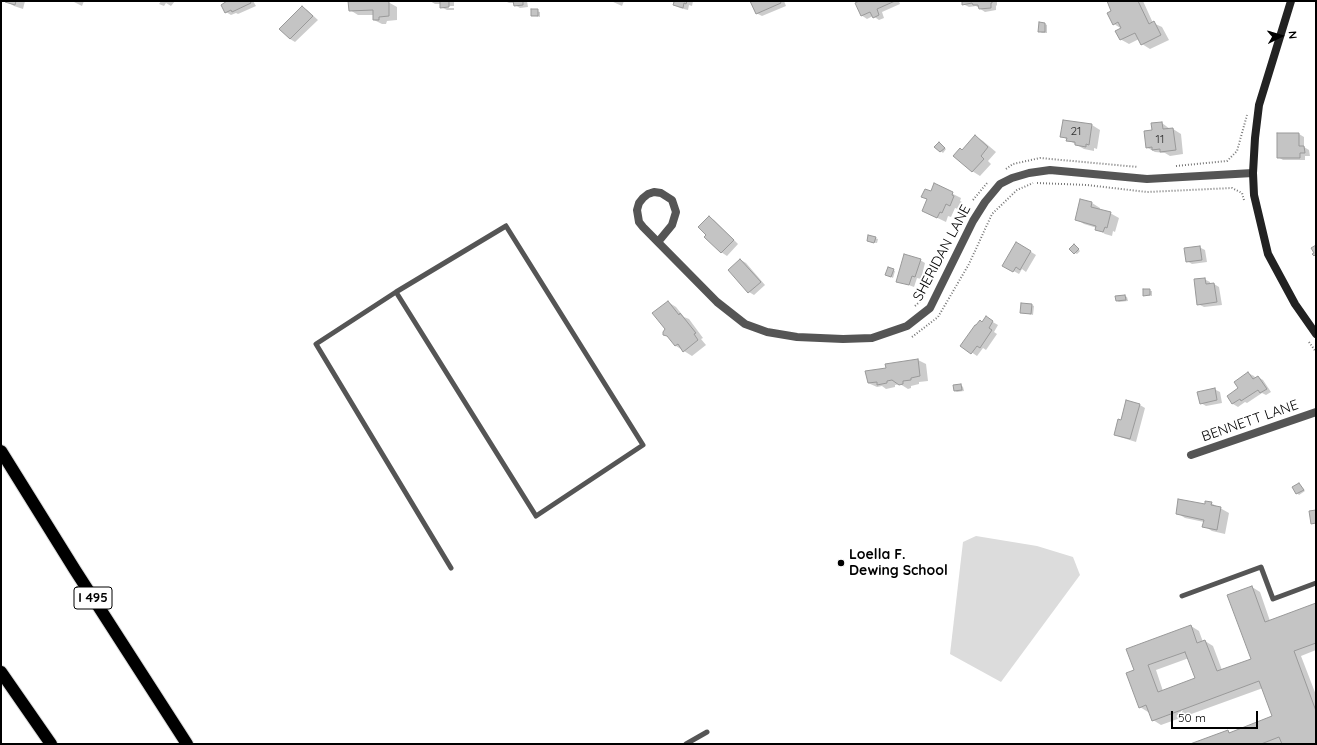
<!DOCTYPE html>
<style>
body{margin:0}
#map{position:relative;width:1317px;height:745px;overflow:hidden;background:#fff;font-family:Quicksand,sans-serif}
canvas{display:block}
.frame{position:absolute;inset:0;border:2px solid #000;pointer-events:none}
.north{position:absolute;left:1261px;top:16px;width:40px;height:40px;-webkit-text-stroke:3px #fff;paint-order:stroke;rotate:85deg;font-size:11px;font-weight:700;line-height:16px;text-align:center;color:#000}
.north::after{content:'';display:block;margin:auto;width:14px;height:18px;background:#000;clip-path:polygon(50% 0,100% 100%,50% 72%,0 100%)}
.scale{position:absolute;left:1171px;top:711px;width:87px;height:18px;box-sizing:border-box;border:2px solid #000;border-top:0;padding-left:5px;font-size:12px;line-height:14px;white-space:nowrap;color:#000;-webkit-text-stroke:3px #fff;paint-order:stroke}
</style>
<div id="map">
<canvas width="1317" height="745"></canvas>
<div class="frame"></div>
<div class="north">N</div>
<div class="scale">50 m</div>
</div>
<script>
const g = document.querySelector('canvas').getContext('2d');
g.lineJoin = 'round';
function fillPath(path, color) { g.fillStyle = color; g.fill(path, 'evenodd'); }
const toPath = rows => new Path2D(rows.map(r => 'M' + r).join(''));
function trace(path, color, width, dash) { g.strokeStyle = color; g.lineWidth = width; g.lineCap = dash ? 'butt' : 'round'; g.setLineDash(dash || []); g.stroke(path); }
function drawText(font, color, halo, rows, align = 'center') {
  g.font = font + ' Quicksand,sans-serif'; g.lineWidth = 4; g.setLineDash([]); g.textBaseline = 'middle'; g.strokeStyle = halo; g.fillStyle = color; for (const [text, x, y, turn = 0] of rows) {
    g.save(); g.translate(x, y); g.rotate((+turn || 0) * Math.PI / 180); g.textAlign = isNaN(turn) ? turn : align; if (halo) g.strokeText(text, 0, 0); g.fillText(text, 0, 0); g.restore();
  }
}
const green = toPath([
 [976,536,1037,546,1073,557,1080,575,1001,682,950,654,963,542]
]);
const shadow = toPath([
 [6,1,25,1,23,9,14,6],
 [72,1,84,1,82,6],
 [161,1,175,1,171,6,166,3,164,6,159,4],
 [228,1,253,1,256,6,238,14,236,13,231,15,226,12],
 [349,1,388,2,397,7,397,20,387,21,386,24,382,24,374,20,374,15,358,15,350,10],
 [430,1,454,1,454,6,445,6,445,8,454,8,454,10,447,10,441,7,441,4,435,4],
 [505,1,527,1,528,7,520,8,515,5,515,3,509,3],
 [611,1,624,1,622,6],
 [671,1,693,1,692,6,689,5,688,10,680,8,674,5,675,3],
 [751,1,784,1,786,6,762,16,756,13],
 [862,1,899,1,900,4,882,12,884,18,879,20,873,16,867,19,861,15],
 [963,1,997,1,997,5,996,6,996,10,985,12,976,6,969,7,963,4],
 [1108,1,1143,1,1153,23,1162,27,1169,40,1150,49,1142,44,1139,39,1129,44,1120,39,1122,29,1114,24,1113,11],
 [302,7,307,10,318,20,295,42,290,39],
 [532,10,540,12,540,17,532,15],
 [1045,24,1047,25,1047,33,1042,33,1039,31],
 [1162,123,1170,129,1173,129,1181,134,1183,154,1170,156,1165,153,1155,152,1146,147,1153,131],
 [1092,125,1100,130,1097,149,1094,148,1094,151,1084,149,1061,136],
 [1278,134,1299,134,1304,137,1304,147,1309,150,1310,156,1305,156,1305,160,1283,160,1278,157],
 [975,136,983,141,996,152,988,161,991,164,980,176,972,171,962,151],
 [941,145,946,149,943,153,936,147],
 [935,185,961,198,960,201,962,202,958,209,955,208,951,217,948,216,946,222,923,211],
 [1081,200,1092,203,1100,208,1100,210,1110,213,1119,218,1115,232,1113,231,1112,236,1105,234,1097,229,1097,228,1084,224,1076,219],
 [709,217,714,220,738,244,727,256,721,252,707,235],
 [875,238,878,239,877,243,870,242],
 [1017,243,1036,255,1026,272,1022,269,1019,274,1003,265],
 [1076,247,1080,251,1077,254,1075,253],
 [1199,247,1205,250,1207,262,1192,264,1187,261],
 [741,260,746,263,765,285,754,295,749,292,729,270],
 [920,260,925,263,921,279,917,278,914,287,898,281],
 [893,270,895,271,893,278,889,276],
 [1204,279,1210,282,1210,284,1214,284,1219,287,1222,305,1204,307,1198,304],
 [1144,290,1152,291,1152,296,1144,295],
 [1125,296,1127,297,1128,301,1119,302,1117,301],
 [668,302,676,307,684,317,689,319,703,338,701,339,706,345,692,356,676,346,669,337,666,329],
 [1032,305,1034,306,1033,315,1021,312],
 [991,321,998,325,994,332,997,334,986,350,983,348,977,356,961,345,983,323],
 [918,360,926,364,928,381,919,382,919,384,911,386,911,388,908,389,900,384,895,385,895,387,886,389,882,386,877,387,868,383,887,368],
 [1248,373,1254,376,1256,379,1258,377,1263,380,1271,392,1266,395,1262,393,1247,403,1245,402,1238,407,1233,404,1228,396,1240,389],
 [961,385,963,387,964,391,957,392,955,391],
 [1214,389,1220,392,1222,403,1206,406,1201,403],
 [1140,405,1145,408,1136,442,1120,437,1115,434],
 [1299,484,1305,491,1299,495,1297,493],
 [1211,503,1229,513,1225,534,1212,531,1204,526,1204,522,1185,518,1177,513],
 [1252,587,1260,592,1270,621,1316,604,1316,650,1301,656,1316,695,1316,744,1192,744,1228,731,1231,733,1273,717,1263,688,1161,725,1153,720,1150,711,1148,712,1140,707,1135,671,1191,626,1199,631,1203,642,1205,641,1213,646,1222,670,1252,659],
 [1189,658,1196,679,1163,691,1156,670]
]);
const building = toPath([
 [5,1,16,1,15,5,5,2,5,1],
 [227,1,250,1,251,3,232,12,231,10,225,13,221,5,227,1],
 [348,1,389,1,389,16,379,17,379,20,373,20,373,10,349,11,348,1],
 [429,1,449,1,449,7,440,8,440,1,429,1],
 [513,1,523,1,523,5,514,6,513,1],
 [672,1,687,1,686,4,684,3,683,8,673,5,674,2,672,1],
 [750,1,780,1,781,3,756,14,750,1],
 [859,1,895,1,877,9,879,15,873,18,870,12,861,16,855,3,859,1],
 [962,1,992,1,992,3,991,3,991,8,979,9,978,5,973,5,972,3,962,5,962,1],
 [1107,1,1138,1,1149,24,1154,21,1161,35,1141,45,1135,33,1120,40,1115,31,1121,28,1118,22,1113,25,1107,13,1111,11,1107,1],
 [302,6,313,16,290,39,279,29,302,6],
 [531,9,538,9,538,16,531,16,531,9],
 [1039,22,1045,23,1045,32,1038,32,1039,22],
 [1063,120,1092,124,1089,145,1086,144,1086,147,1075,145,1075,142,1066,141,1067,138,1060,137,1063,120],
 [1162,122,1163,129,1173,128,1176,150,1160,152,1160,149,1152,150,1152,147,1146,148,1144,131,1152,130,1151,123,1162,122],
 [1277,133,1299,133,1299,146,1304,146,1305,153,1300,153,1300,158,1277,158,1277,133],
 [975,135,988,147,981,156,984,159,972,172,953,156,960,148,962,150,975,135],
 [939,142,945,148,940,152,934,147,939,142],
 [934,183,953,192,952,195,954,196,950,206,946,204,942,213,940,212,937,218,922,211,927,199,921,197,925,189,931,191,934,183],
 [1080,199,1092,202,1091,207,1111,212,1107,228,1105,227,1103,232,1095,230,1096,226,1075,220,1080,199],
 [709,216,734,240,721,253,704,237,706,235,698,227,709,216],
 [868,235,876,237,874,243,867,241,868,235],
 [1016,242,1031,251,1020,270,1016,267,1013,272,1002,266,1016,242],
 [1074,244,1079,249,1074,254,1069,249,1074,244],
 [1316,245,1316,257,1315,255,1314,256,1312,254,1314,253,1311,248,1316,245],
 [1200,246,1202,260,1186,262,1184,248,1200,246],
 [904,254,921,259,915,277,912,276,909,285,896,282,904,254],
 [740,259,761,282,748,293,728,270,740,259],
 [888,267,894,269,891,277,885,275,888,267],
 [1205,278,1206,284,1214,283,1217,302,1197,305,1194,279,1205,278],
 [1143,289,1150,289,1150,295,1143,296,1143,289],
 [1125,295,1126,300,1116,301,1115,296,1125,295],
 [668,301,679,315,680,313,696,333,694,334,698,340,683,352,678,344,675,346,667,336,663,335,663,332,665,329,652,313,668,301],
 [1021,303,1032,304,1031,314,1020,313,1021,303],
 [986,316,993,321,989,328,992,330,980,348,977,346,971,354,960,346,975,325,976,325,980,320,982,322,986,316],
 [918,359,920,376,911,378,911,380,903,381,903,384,899,385,892,380,887,381,887,383,877,385,877,382,868,383,865,371,886,368,885,364,918,359],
 [1248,372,1253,379,1258,376,1267,389,1260,393,1258,390,1241,401,1240,399,1232,404,1227,396,1238,388,1234,382,1248,372],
 [961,384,962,390,954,391,953,385,961,384],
 [1215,388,1217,400,1200,404,1197,392,1215,388],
 [1126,400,1140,404,1130,439,1114,435,1118,419,1121,420,1126,400],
 [1299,483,1304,490,1296,494,1292,487,1299,483],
 [1178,499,1205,504,1205,501,1212,502,1211,505,1221,507,1217,530,1202,527,1204,520,1176,514,1178,499],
 [1316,510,1316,523,1311,524,1309,511,1316,510],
 [1252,586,1265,622,1316,603,1316,643,1294,651,1316,711,1316,744,1282,744,1279,737,1261,744,1190,744,1228,730,1229,733,1272,716,1259,681,1152,721,1146,705,1139,708,1126,673,1134,670,1126,649,1191,625,1197,643,1205,640,1217,671,1251,659,1227,595,1252,586],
 [1185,652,1195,678,1158,692,1148,665,1185,652]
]);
const path = toPath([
 [1176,166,1227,161,1237,151,1247,115],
 [1006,169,1013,164,1040,158,1138,167],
 [1037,183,1087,185,1147,192,1232,188,1242,193,1244,200],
 [973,200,987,183],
 [915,306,924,298],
 [912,337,938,317,969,264,992,214,1017,190,1033,183],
 [1309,342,1316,352]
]);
const lane = toPath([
 [506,226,643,445,536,516,396,292,506,226],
 [396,292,316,344,451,568],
 [1182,596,1261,567,1273,599,1316,583],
 [686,744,707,732]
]);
const street = toPath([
 [658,242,672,225,676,212,672,200,661,193,654,192,648,194,643,198,639,203,637,210,639,222,643,227,717,302,745,324,767,332,797,337,843,339,872,338,907,326,930,308,973,221,985,202,1000,184,1012,178,1029,173,1050,170,1147,179,1253,173],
 [1191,455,1316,412]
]);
const secondary = toPath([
 [1291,1,1259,105,1255,138,1253,173,1254,195,1268,254,1295,304,1316,334]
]);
const highway = toPath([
 [1,451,75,570,187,744],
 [1,672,51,744]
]);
const markers = [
 [841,563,4,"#000"]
];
const numberNames = [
 ["21",1076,131],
 ["11",1160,139]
];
const shields = [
 [93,598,38]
];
const shieldNames = [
 ["I 495",93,598]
];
const streetNames = [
 ["SHERIDAN LANE",942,253,-62],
 ["BENNETT LANE",1250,421,-19]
];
const poiNames = [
 ["Loella F.",849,555],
 ["Dewing School",849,571]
];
fillPath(green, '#dcdcdc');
fillPath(shadow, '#0003');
fillPath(building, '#c4c4c4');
trace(building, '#999', 1);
trace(highway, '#dbdbdb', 14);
trace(path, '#777', 2, [1, 2]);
trace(lane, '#555', 5);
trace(street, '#555', 8);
trace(secondary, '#222', 8);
trace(highway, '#000', 12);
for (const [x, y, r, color] of markers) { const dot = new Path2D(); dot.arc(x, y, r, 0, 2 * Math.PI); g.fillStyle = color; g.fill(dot); trace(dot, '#fff', 1.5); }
drawText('12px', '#313131', null, numberNames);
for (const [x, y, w] of shields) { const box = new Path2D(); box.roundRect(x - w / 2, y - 11, w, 22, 3); g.fillStyle = '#fff'; g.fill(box); trace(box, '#000', 1); }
drawText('bold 13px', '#000', null, shieldNames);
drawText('14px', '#000', '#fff', streetNames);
drawText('bold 14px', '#000', '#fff', poiNames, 'left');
</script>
